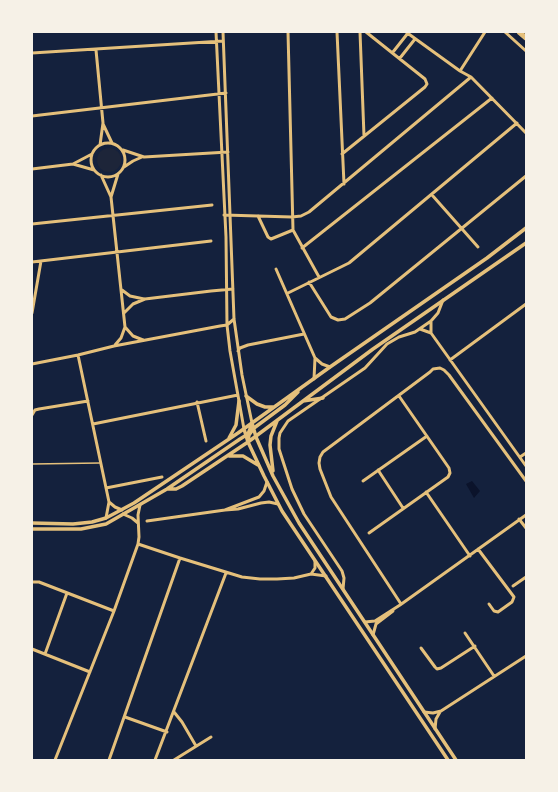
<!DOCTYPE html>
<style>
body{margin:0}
#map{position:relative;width:558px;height:792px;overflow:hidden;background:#14213d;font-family:Commissioner,sans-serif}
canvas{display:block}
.frame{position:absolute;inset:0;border:33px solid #f6f1e7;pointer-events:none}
</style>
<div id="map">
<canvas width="558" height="792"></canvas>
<div class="frame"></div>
</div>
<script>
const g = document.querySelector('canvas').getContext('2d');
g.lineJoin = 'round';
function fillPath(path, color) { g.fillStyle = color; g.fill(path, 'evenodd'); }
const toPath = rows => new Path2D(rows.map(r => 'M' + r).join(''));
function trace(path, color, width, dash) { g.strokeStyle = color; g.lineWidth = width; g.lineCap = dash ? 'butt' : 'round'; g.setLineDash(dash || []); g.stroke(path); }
const green = toPath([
 '97 160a12 12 0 1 1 24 0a12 12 0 1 1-24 0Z'
]);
const water = toPath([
 [472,481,480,491,474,498,466,484]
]);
const service = toPath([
 [32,464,100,463]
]);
const minor = toPath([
 [216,32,226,237,227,325,230,351,244,429],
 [223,32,234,319,242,375,252,423],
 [288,32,293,230,319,277],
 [337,32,344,184],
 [360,32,364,136],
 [406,32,460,71,471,77,526,133],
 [505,32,526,51],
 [96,50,103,123,100,145],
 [393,52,408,33],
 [32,53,223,41],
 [400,58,415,39],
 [460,71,485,32],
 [32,116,226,93],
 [103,124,112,143],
 '91 160a17 17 0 1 1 34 0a17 17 0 1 1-34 0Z',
 [123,150,144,157,228,152],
 [342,154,425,87,427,84,425,79,366,32],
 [73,164,94,170],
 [124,167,133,161,142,157],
 [32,169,73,164,92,154],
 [101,175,111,197,125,327,121,338,115,345],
 [432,195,478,247],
 [111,197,118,174],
 [224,215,292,217,301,216,309,212,471,77],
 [258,216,268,237,271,239,293,230],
 [32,224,212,205],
 [302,248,492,98],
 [32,262,211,241],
 [276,269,315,358,314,379],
 [309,282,331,317,338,320,345,319,370,303,526,176],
 [122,290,130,296,144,299],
 [288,293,349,263,517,123],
 [32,313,41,261],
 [124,313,133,304,145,299,211,291,233,289],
 [125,327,133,336,143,340],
 [420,329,431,333,526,466],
 [431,333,431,321],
 [238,351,240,348,248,345,304,334],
 [78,355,109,502,106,518],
 [315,358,322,364,330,367],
 [450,360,526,304],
 [32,364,78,355,114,346,220,326,227,325,234,319],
 [197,402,206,441],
 [32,415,35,410,39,409,88,401],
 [93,424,238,395],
 [520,457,526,453],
 [378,470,403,508],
 [363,481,427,436],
 [106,488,162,477],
 [426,492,470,556],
 [109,502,115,507,122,510],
 [225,510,259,497,264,491,267,482],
 [123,514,132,518,138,523],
 [519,519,526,528],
 [147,521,225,510,238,509,261,503,269,502,278,504],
 [369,533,448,477,450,473,449,468,399,396],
 [138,544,180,558,242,577,260,579,277,579,294,578,311,574,326,576],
 [478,549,514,597,512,602,498,612,494,611,489,604],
 [311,574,315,568,315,561],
 [32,582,39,582,114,611],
 [513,586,526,577],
 [343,589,344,578,342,571,304,514,292,489,279,449,279,438,280,433,288,421,365,368,387,344,399,337,415,332,431,321,438,313,443,300],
 [401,604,331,497,320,469,319,463,320,457,323,452,430,372,433,369,440,368,444,370,449,375,526,481],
 [365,622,375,621,400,605,526,515],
 [465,633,494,676],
 [373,635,376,624,393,611],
 [421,648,435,667,437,669,441,668,475,646],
 [32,649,90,672],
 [45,654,67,593],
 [174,712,182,722,196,746],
 [424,712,433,713,441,711,526,656],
 [125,717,167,732],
 [435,729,436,719,440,712],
 [55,760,114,611,138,544,139,537,138,515,140,505],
 [109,760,180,558],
 [155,760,226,573],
 [174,760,211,737]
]);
const tertiary = toPath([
 [246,396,257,404,265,407,273,407],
 [303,401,323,398],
 [252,423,256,437,273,476,299,523,456,760],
 [244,429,248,442,264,476,282,511,448,760],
 [229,438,236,425,239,401],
 [248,441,249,435,254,428,285,405,298,392],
 [229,456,243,456,258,465],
 [273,471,270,445,271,436,277,421],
 [167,489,176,489,182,486,248,442,373,349,526,243],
 [32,523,73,524,92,522,106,518,134,503,238,433,330,367,487,258,526,228],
 [32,529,81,529,106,524,167,489,240,439,248,434,252,424]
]);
const trunk = toPath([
 [519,32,526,38]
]);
fillPath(green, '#1d2539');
fillPath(water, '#0b132b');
trace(service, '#e5c07b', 1.5);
trace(minor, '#e5c07b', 3);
trace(tertiary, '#e5c07b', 3.5);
trace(trunk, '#e5c07b', 5);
</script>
